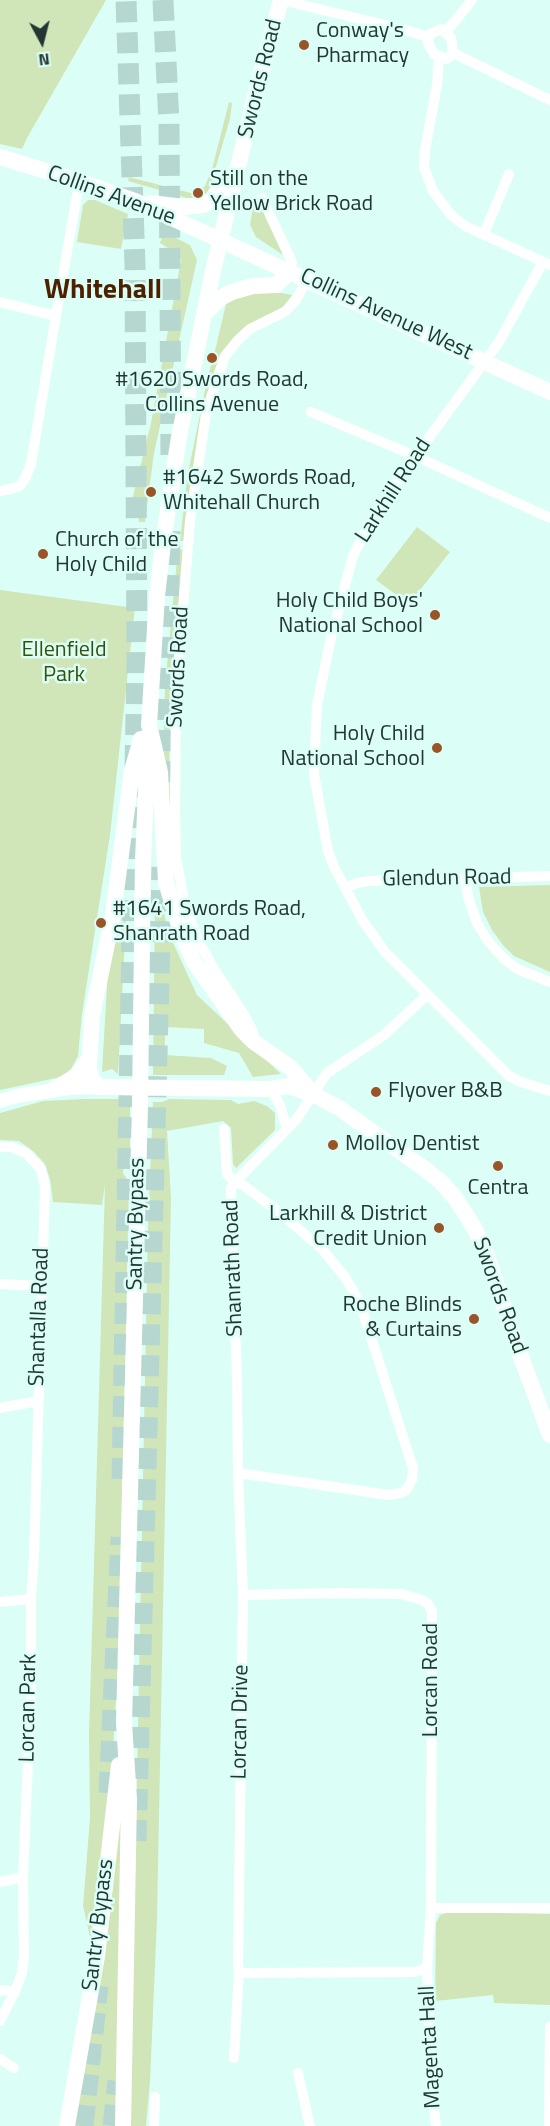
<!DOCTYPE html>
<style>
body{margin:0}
#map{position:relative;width:550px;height:2126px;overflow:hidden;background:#dbfff7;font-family:"Titillium Web",sans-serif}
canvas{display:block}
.north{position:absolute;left:12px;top:12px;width:60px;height:60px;-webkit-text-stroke:4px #dbfff7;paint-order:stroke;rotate:173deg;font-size:16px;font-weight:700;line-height:24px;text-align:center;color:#243632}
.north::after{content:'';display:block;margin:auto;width:21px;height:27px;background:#243632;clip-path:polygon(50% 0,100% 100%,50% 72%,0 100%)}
</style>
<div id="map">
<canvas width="550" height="2126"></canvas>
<div class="north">N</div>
</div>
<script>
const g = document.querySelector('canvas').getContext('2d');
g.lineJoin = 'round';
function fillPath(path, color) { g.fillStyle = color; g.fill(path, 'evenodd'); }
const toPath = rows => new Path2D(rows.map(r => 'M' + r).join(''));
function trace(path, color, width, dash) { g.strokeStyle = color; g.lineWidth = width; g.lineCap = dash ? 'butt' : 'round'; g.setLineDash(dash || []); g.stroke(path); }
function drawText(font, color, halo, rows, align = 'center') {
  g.font = font + ' "Titillium Web",sans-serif'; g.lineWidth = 5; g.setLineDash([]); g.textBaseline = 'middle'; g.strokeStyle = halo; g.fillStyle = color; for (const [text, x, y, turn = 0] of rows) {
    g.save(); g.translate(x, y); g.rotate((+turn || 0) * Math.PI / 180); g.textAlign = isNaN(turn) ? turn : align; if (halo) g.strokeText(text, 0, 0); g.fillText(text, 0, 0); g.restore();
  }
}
const green = toPath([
 [0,0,106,0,27,138,22,149,0,144],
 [229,102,232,103,230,119,210,187,206,194,197,198,187,198,128,181,129,177,191,193,200,190,205,186,212,169],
 [88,200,95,200,128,214,121,249,77,242,83,205],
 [253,207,263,211,283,255,256,237,250,225],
 [166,233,190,245,197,260,154,453,145,522,139,522,137,504,132,500,151,423,181,260,176,253,160,243,163,234],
 [261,293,282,293,292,295,282,308,224,351,184,541,180,541,187,478,206,385,212,361,214,361,216,356,214,355,226,304,232,297],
 [417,527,450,552,409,604,376,580],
 [178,549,183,550,171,699,169,771,171,826,163,771,165,687],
 [0,590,135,608,110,835,82,1014,78,1056,71,1069,61,1077,0,1090],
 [550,885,550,972,514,956,503,945,492,930,483,912,479,887],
 [155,896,160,897,169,934,197,995,281,1074,253,1077,239,1053,204,1043,204,1029,165,1027,165,1055,211,1058,227,1066,224,1075,153,1075],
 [126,921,118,1074,112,1069,102,1072,108,968,119,923],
 [85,1099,130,1099,130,1149,124,1159,123,1173,129,1182,119,1647,112,1767,91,1941,83,1906,90,1818,89,1734,105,1185,102,1205,53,1202,50,1179,45,1164,33,1151,19,1141,0,1140,0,1113,43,1101],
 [169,1099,231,1100,238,1104,254,1101,267,1106,275,1113,275,1130,236,1168,233,1164,231,1128,223,1121,167,1131,171,1198,157,1919,150,2082,146,2126,130,2126,148,1227,153,1102,162,1102],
 [120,1797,125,1797,119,2126,73,2126],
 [449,1912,550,1914,550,2005,494,2003,493,1995,435,2001,436,1923,440,1915]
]);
const motorwayTunnel = toPath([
 [163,0,169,123,171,464],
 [164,782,170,531],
 [122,1479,137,661,135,265,126,0],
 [109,1793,121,1537],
 [136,1841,162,867],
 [83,2126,98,1986],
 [113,2126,118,2081]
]);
const minor = toPath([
 [281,0,406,30,428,37],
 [441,29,451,38,452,43,453,53,447,59,434,54,428,43,430,34,441,29],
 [446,32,472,0],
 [453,53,550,100],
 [439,57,437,85,425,150,424,167,433,191,451,215,465,226,550,265],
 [262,198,292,262,290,271],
 [484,234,509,174],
 [543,262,499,342,393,487,370,522,353,556,331,638,317,705,314,774,328,851,334,867,363,921,385,952,509,1076,521,1082,550,1091],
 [0,302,56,316],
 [311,412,415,456,550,518],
 [0,491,11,489,20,486,26,477,31,464,56,316,77,195,81,182],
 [465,880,469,900,477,923,488,941,503,958,517,969,550,982],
 [345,888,357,883,370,881,550,876],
 [426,996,384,1035,327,1073,296,1120,235,1182,231,1188,231,1199,237,1379,238,1473,243,1595,238,1968,239,1971,246,1973,415,1972,427,1968],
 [254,1038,253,1032,245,1016,214,969,200,944,185,906,176,857,175,812,176,695,190,521,206,414,214,388,225,356,238,340,250,329,286,311,296,300,307,280],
 [270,1089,280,1105,287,1129],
 [224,1129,227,1174,235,1182,243,1185,279,1212,322,1249,345,1277,360,1303,413,1468,412,1480,407,1489,401,1493,389,1495,238,1473],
 [0,1147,11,1147,26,1153,41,1169,45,1187,34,1557,31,1599,31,1694,23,1877,24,1956,22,1973,16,1989,0,2021],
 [0,1284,41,1286],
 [0,1408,38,1401],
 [243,1595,342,1593,401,1594,422,1600,428,1604,432,1611,431,1908,427,1968,432,2092,436,2126],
 [0,1602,31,1599],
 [0,1882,23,1877],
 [431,1908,550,1908],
 [0,1991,5,1990,15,1993],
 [234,2058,239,1971],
 [0,2059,14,2068],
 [298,2073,310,2126],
 [154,2126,155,2097],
 [549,2126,550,2027]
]);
const tertiary = toPath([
 [0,1101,17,1096,69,1088,98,1087]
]);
const secondary = toPath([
 [281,0,257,88,213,271,179,437,164,535,157,596,149,725,160,772,166,882,181,933,194,962,241,1029,254,1042,291,1068,313,1094,339,1108,425,1169,442,1183,456,1199,475,1229,485,1250,517,1346,550,1435],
 [0,157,81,182,135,201,550,392],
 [151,203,184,207,203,205,212,200,236,171],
 [204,314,222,297,232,292,253,286,276,285,290,271],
 [141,739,132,771,113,915,92,1016,89,1069,92,1078,98,1087,270,1089,288,1086,312,1094],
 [53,1090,77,1076,90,1057],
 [67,2126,97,1956,119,1765],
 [123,2126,129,1799,124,1723,140,1105,143,860,148,744]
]);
const markers = [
 [304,45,6,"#995428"],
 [198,193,6,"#995428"],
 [212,358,6,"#995428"],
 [151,492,6,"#995428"],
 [43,554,6,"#995428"],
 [435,615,6,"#995428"],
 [437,748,6,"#995428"],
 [101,923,6,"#995428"],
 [376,1092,6,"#995428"],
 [333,1145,6,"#995428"],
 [498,1166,6,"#995428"],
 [439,1228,6,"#995428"],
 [474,1319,6,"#995428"]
];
const poiNames = [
 ["Conway's",316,32],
 ["Pharmacy",316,57],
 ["Still on the",210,180],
 ["Yellow Brick Road",210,205],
 ["#1620 Swords Road,",212,381,"center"],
 ["Collins Avenue",212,406,"center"],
 ["#1642 Swords Road,",163,479],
 ["Whitehall Church",163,504],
 ["Church of the",55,541],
 ["Holy Child",55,566],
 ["Holy Child Boys'",423,602,"right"],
 ["National School",423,627,"right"],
 ["Holy Child",425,735,"right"],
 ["National School",425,760,"right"],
 ["#1641 Swords Road,",113,910],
 ["Shanrath Road",113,935],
 ["Flyover B&B",388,1092],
 ["Molloy Dentist",345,1145],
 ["Centra",498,1189,"center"],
 ["Larkhill & District",427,1215,"right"],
 ["Credit Union",427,1240,"right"],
 ["Roche Blinds",462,1306,"right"],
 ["& Curtains",462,1331,"right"]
];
const streetNames = [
 ["Swords Road",261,79,-76],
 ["Collins Avenue",111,196,20],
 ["Collins Avenue West",386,315,25],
 ["Larkhill Road",394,491,-57],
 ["Swords Road",179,667,-87],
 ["Glendun Road",447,879,-1],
 ["Santry Bypass",137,1224,-89],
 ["Shanrath Road",234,1268,-92],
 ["Swords Road",499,1296,70],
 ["Shantalla Road",40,1317,-88],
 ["Lorcan Road",432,1680,-90],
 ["Lorcan Park",29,1708,-89],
 ["Lorcan Drive",241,1722,-89],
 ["Santry Bypass",99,1925,-83],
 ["Magenta Hall",431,2047,-93]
];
const parkNames = [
 ["Ellenfield",64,651],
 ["Park",64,676]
];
const districtNames = [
 ["Whitehall",103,291]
];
fillPath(green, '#d0e6b9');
trace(motorwayTunnel, '#b6d7d0', 21, [21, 10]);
trace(minor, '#fff', 10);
trace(tertiary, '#fff', 14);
trace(secondary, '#fff', 16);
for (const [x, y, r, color] of markers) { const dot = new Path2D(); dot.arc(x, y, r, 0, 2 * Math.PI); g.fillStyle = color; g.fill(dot); trace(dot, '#dbfff7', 2); }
drawText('22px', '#243632', '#dbfff7', poiNames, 'left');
drawText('22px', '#243632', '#dbfff7', streetNames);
drawText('22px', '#365107', '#dbfff7', parkNames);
drawText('bold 28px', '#4d2000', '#dbfff7', districtNames);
</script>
